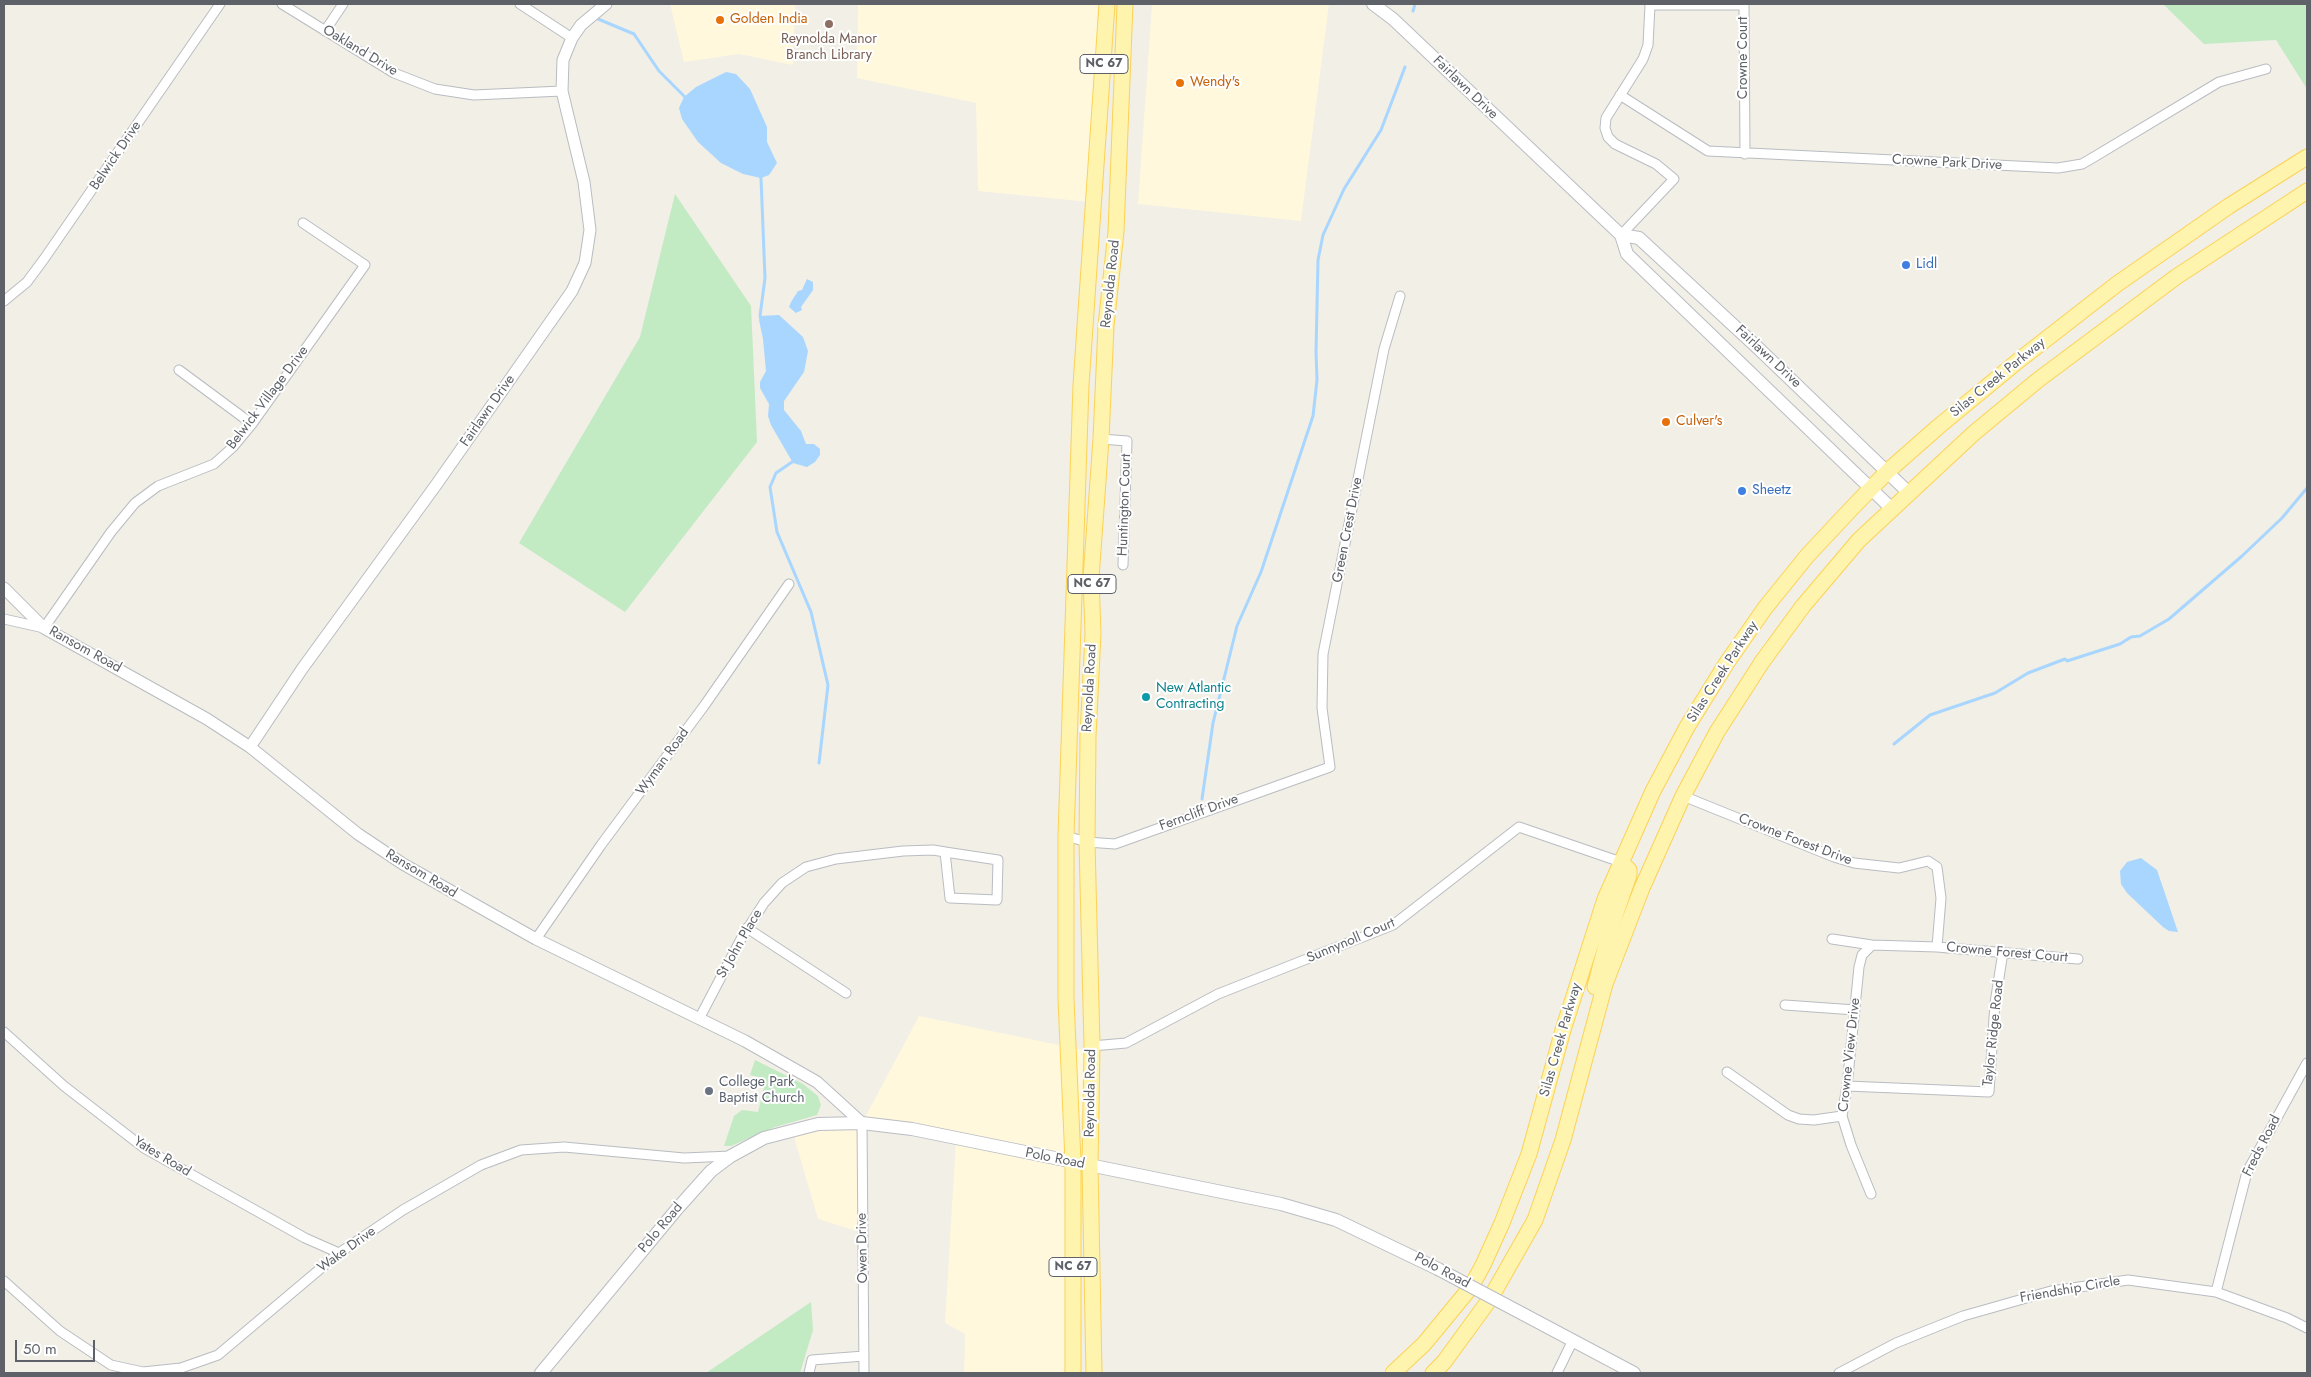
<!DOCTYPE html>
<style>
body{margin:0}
#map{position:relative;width:2311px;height:1377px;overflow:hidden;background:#f1efe6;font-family:Jost,sans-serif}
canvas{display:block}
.frame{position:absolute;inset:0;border:5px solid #5e6268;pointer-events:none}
.scale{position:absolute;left:15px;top:1340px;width:80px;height:22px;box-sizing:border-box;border:2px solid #5e6268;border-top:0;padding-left:6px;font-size:15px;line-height:18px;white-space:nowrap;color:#5e6268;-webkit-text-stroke:4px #fff;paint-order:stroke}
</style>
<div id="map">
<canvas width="2311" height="1377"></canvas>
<div class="frame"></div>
<div class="scale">50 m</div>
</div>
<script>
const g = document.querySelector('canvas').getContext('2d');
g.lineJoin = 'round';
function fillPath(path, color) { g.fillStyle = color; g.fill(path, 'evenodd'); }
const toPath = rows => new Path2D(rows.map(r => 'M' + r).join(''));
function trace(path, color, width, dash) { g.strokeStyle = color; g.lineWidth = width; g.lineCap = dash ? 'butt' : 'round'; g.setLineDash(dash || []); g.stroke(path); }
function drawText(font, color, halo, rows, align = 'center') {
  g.font = font + ' Jost,sans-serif'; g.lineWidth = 4; g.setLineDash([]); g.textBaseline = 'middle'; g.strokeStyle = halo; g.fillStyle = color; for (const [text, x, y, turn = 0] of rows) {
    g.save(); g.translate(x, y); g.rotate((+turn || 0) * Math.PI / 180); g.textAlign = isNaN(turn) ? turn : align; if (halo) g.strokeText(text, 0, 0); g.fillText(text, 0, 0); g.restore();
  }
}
const commercial = toPath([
 [670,4,795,4,793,65,739,54,684,62],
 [858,4,1098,4,1090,202,978,191,976,103,857,78],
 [1152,4,1329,4,1301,221,1138,204],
 [919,1016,1083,1050,1087,1084,1073,1162,1073,1373,964,1373,965,1334,945,1323,956,1138,862,1123,863,1233,818,1219,792,1130,862,1123]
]);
const green = toPath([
 [2163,4,2307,4,2307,89,2276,40,2204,44],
 [675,194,751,306,757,442,625,612,519,543,640,337],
 [755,1060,803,1084,818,1096,821,1105,817,1115,775,1127,731,1146,724,1146,734,1116,742,1110,758,1112,766,1079,750,1075],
 [811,1302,813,1330,800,1373,706,1373]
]);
const water = toPath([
 [726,72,736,74,750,89,767,127,767,142,777,163,769,175,761,178,743,174,721,163,698,142,682,119,679,108,684,97,696,87],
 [807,279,813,282,813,290,801,307,802,310,796,313,789,307,791,302,798,291,802,290],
 [779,315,803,337,808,351,804,372,784,401,784,410,801,431,806,444,814,444,820,449,820,455,815,462,807,467,793,463,771,425,768,416,769,404,760,388,760,382,766,371,763,339,759,320,760,316],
 [2141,858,2157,870,2178,932,2169,931,2163,927,2127,893,2121,884,2120,871,2127,862]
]);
const stream = toPath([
 [1413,11,1415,4],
 [598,19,634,34,659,71,686,98],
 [759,175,761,178,765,278,760,316,762,320],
 [795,460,776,473,770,487,777,532,811,612,828,685,819,763],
 [1894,744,1930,715,1995,693,2028,673,2065,659,2067,661,2120,644,2131,637,2140,636,2169,619,2242,556,2282,518,2307,488],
 [1202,799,1213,723,1237,626,1261,572,1313,416,1317,380,1316,352,1318,260,1323,235,1344,189,1381,130,1405,67]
]);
const minor = toPath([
 [282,4,394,73,435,89,474,95,562,91],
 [520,4,572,38],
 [325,31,343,4],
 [1620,95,1708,151,2058,168,2082,164,2094,157,2219,82,2266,69],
 [1621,235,1674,179,1656,164,1615,144,1608,137,1605,128,1606,118,1643,59,1648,45,1650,5,1744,5,1745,154],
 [4,301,27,282,44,259,220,4],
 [179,370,252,424],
 [1101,439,1127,441,1123,565],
 [4,619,44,628,111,532,135,503,158,486,214,464,233,447,252,424,365,265,303,223],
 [1683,796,1834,857,1854,863,1899,868,1928,861,1937,867,1941,898,1937,947],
 [1066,836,1087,842,1115,844,1330,767,1322,708,1323,654,1384,349,1400,296],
 [747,928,846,993],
 [536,939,601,845,704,706,789,584],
 [1832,939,1872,945,1937,947,2078,959],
 [1785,1005,1855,1010],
 [699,1019,741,939,764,903,782,883,806,867,836,859,903,851,933,850,945,852,998,860,997,900,950,898,945,852],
 [4,1032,64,1086,144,1148,305,1238,339,1253],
 [1092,1046,1126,1043,1218,994,1393,925,1519,827,1621,862],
 [1727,1072,1788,1115,1799,1119,1814,1120,1842,1116],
 [1847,1086,1989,1092,1995,1003,2003,952],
 [862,1123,864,1373],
 [1871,1194,1851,1145,1842,1116,1847,1086,1859,967,1862,955,1872,945],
 [4,1281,60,1331,111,1365,143,1372,181,1368,218,1355,339,1253,403,1210,481,1165,521,1150,564,1147,684,1158,731,1156],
 [2216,1292,2247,1172,2307,1063],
 [809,1373,812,1360,864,1356],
 [1557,1373,1573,1340],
 [1839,1373,1896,1343,1963,1316,2051,1291,2128,1280,2216,1292,2287,1318,2307,1328]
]);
const tertiary = toPath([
 [4,588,44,628,207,719,250,747,358,834,403,864,536,939,745,1041,817,1082,862,1123],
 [250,747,302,669,436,485,572,291,585,263,590,230,584,182,562,91,563,60,572,38,581,25,606,4]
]);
const secondary = toPath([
 [1373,4,1393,19,1621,235,1627,254,1891,508],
 [1621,235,1639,238,1758,348,1908,492],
 [1523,1314,1634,1373],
 [541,1373,677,1209,711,1171,731,1156,764,1138,818,1124,862,1123,912,1129,1281,1204,1336,1220,1438,1269]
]);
const primary = toPath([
 [1595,987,1610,930,1629,875,1629,870,1621,862],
 [1073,1373,1073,1162,1066,999,1066,836,1081,385,1107,4],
 [1094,1373,1090,1165,1092,1046,1087,842,1088,736,1093,633,1091,578,1101,439,1106,326,1116,231,1125,4],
 [1393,1373,1424,1344,1471,1287,1483,1265,1502,1223,1529,1154,1563,1030,1605,899,1653,791,1687,727,1726,664,1765,608,1807,556,1851,509,1888,471,1938,427,2018,361,2117,284,2229,206,2307,157],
 [1433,1373,1444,1362,1490,1299,1535,1220,1563,1140,1605,984,1642,888,1683,796,1717,732,1762,662,1803,606,1859,540,1974,433,2038,380,2176,277,2307,191]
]);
const secondaryBridge = toPath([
 [1438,1269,1523,1314]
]);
const markers = [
 [720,20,5,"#e8710a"],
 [829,24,5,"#8d6e63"],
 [1180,83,5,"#e8710a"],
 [1906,265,5,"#3f7fe0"],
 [1666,422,5,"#e8710a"],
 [1742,491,5,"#3f7fe0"],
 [1146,697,5,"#0f9aa8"],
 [709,1091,5,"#6b7280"]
];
const shields = [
 [1104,64,48],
 [1092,584,48],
 [1073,1267,48]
];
const shieldNames = [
 ["NC 67",1104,64],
 ["NC 67",1092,584],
 ["NC 67",1073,1267]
];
const foodNames = [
 ["Golden India",730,20],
 ["Wendy's",1190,83],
 ["Culver's",1676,422]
];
const educationNames = [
 ["Reynolda Manor",829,40],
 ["Branch Library",829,56]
];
const streetNames = [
 ["Oakland Drive",360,51,31],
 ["Crowne Court",1744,58,-90],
 ["Fairlawn Drive",1465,88,44],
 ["Belwick Drive",116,156,-56],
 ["Crowne Park Drive",1947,163,3],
 ["Reynolda Road",1111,284,-84],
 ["Fairlawn Drive",1768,357,43],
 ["Silas Creek Parkway",1998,378,-39],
 ["Belwick Village Drive",268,398,-53],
 ["Fairlawn Drive",488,411,-55],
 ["Huntington Court",1125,505,-88],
 ["Green Crest Drive",1348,530,-79],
 ["Ransom Road",85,650,29],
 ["Silas Creek Parkway",1723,672,-57],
 ["Reynolda Road",1090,688,-87],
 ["Wyman Road",663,762,-54],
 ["Ferncliff Drive",1199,813,-20],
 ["Crowne Forest Drive",1795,840,21],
 ["Ransom Road",421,874,31],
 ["Sunnynoll Court",1351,941,-23],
 ["St John Place",740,944,-60],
 ["Crowne Forest Court",2007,953,5],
 ["Taylor Ridge Road",1994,1033,-84],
 ["Silas Creek Parkway",1561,1040,-74],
 ["Crowne View Drive",1850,1055,-84],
 ["Reynolda Road",1091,1093,-89],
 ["Freds Road",2262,1146,-63],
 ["Yates Road",162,1157,31],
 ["Polo Road",1055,1159,11],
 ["Polo Road",661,1228,-50],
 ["Owen Drive",863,1248,-91],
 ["Wake Drive",347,1250,-36],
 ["Polo Road",1442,1271,28],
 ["Friendship Circle",2070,1290,-10]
];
const shopNames = [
 ["Lidl",1916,265],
 ["Sheetz",1752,491]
];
const cultureNames = [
 ["New Atlantic",1156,689],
 ["Contracting",1156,705]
];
const worshipNames = [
 ["College Park",719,1083],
 ["Baptist Church",719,1099]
];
fillPath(commercial, '#fff8dd');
fillPath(green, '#c2eac3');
fillPath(water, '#a8d6ff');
trace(stream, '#a8d6ff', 3);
trace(minor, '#b9bcc1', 11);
trace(tertiary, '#b9bcc1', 13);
trace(secondary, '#babdc3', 14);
trace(primary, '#fcd255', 17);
trace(minor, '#fff', 9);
trace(tertiary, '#fff', 11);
trace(secondary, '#fff', 12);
trace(primary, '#fff4ad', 15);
trace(secondaryBridge, '#babdc3', 14, []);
trace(secondaryBridge, '#fff', 12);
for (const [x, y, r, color] of markers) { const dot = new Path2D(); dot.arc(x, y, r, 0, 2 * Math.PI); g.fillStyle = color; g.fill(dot); trace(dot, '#fff', 2); }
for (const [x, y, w] of shields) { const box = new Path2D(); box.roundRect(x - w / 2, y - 9.5, w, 19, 4); g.fillStyle = '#fff'; g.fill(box); trace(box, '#5e6268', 1); }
drawText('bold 12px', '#5e6268', null, shieldNames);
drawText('14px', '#c56008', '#fff', foodNames, 'left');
drawText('14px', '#785e54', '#fff', educationNames);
drawText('14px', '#5e6268', '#fff', streetNames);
drawText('14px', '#366cbe', '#fff', shopNames, 'left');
drawText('14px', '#0d838f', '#fff', cultureNames, 'left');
drawText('14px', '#5b616d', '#fff', worshipNames, 'left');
</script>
